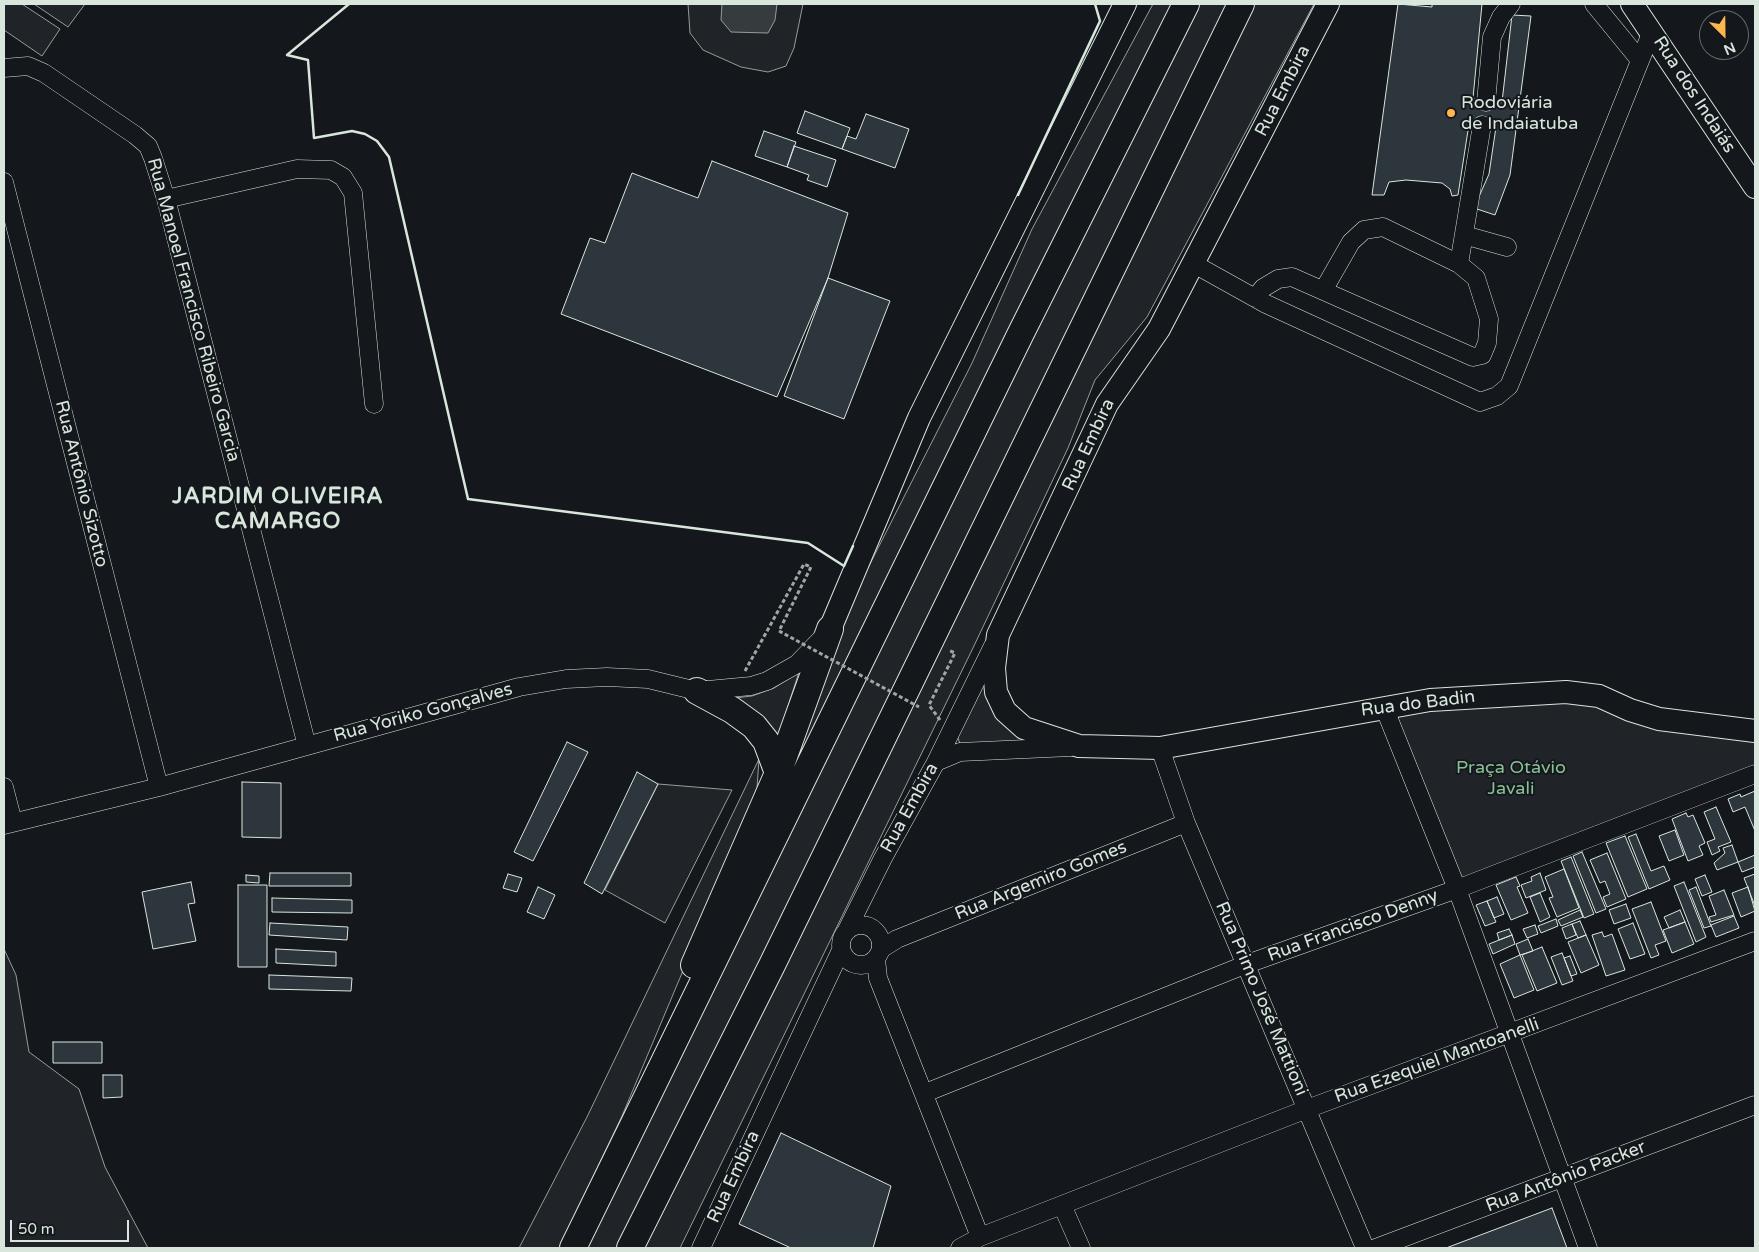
<!DOCTYPE html>
<meta charset="utf-8">
<style>
body{margin:0}
#map{position:relative;width:1759px;height:1252px;overflow:hidden;background:#14181c;font-family:"Varela Round",sans-serif}
canvas{display:block}
.frame{position:absolute;inset:0;border:5px solid #d8e6dc;pointer-events:none}
.north{position:absolute;left:1699px;top:10px;width:50px;height:50px;box-sizing:border-box;background:#14181c;border:1px solid #626a69;border-radius:50%;rotate:157deg;font-size:14px;font-weight:700;line-height:20px;text-align:center;color:#d8e6dc}
.north::after{content:'';display:block;margin:auto;width:18px;height:22px;background:#ffb74d;clip-path:polygon(50% 0,100% 100%,50% 72%,0 100%)}
.scale{position:absolute;left:10px;top:1220px;width:119px;height:22px;box-sizing:border-box;border:2px solid #d8e6dc;border-top:0;padding-left:6px;font-size:15px;line-height:18px;white-space:nowrap;color:#d8e6dc;-webkit-text-stroke:4px #14181c;paint-order:stroke}
</style>
<div id="map">
<canvas width="1759" height="1252"></canvas>
<div class="frame"></div>
<div class="north">N</div>
<div class="scale">50 m</div>
</div>
<script>
const g = document.querySelector('canvas').getContext('2d');
g.lineJoin = 'round';
function fillPath(path, color) { g.fillStyle = color; g.fill(path, 'evenodd'); }
const toPath = rows => new Path2D(rows.map(r => 'M' + r).join(''));
function trace(path, color, width, dash) { g.strokeStyle = color; g.lineWidth = width; g.lineCap = dash ? 'butt' : 'round'; g.setLineDash(dash || []); g.stroke(path); }
function drawText(font, color, halo, rows, align = 'center') {
  g.font = font + ' "Varela Round",sans-serif'; g.lineWidth = 4; g.setLineDash([]); g.textBaseline = 'middle'; g.strokeStyle = halo; g.fillStyle = color; for (const [text, x, y, turn = 0] of rows) {
    g.save(); g.translate(x, y); g.rotate((+turn || 0) * Math.PI / 180); g.textAlign = isNaN(turn) ? turn : align; if (halo) g.strokeText(text, 0, 0); g.fillText(text, 0, 0); g.restore();
  }
}
const green = toPath([
 [4,4,22,4,60,29,42,56,4,30,4,4],
 [34,4,85,4,68,27,34,4],
 [803,4,794,48,786,66,768,72,741,67,703,50,690,33,688,4,803,4],
 [1153,4,1173,4,778,812,843,617,972,363,1032,229,1153,4],
 [1197,4,1231,4,620,1248,586,1248,1197,4],
 [1253,4,1314,4,1147,317,1095,380,1068,448,972,650,680,1248,642,1248,1253,4],
 [987,657,995,687,1056,744,962,749,956,733,987,657],
 [799,672,776,743,726,699,752,696,774,688,799,672],
 [1583,693,1755,732,1755,770,1461,887,1389,710,1583,693],
 [759,759,757,788,745,823,622,1116,559,1248,519,1248,587,1117,759,759],
 [658,784,732,790,665,923,605,890,658,784],
 [4,949,16,975,29,1052,79,1089,105,1167,148,1248,4,1248,4,949]
]);
const water = toPath([
 [722,4,777,4,775,20,768,33,731,32,721,20,722,4]
]);
const building = toPath([
 [1398,4,1432,7,1432,4,1482,4,1473,98,1486,102,1502,102,1512,15,1531,16,1510,175,1495,215,1474,208,1489,174,1496,127,1469,124,1458,195,1452,196,1450,189,1442,183,1406,180,1389,182,1384,195,1372,195,1398,4],
 [805,111,850,128,842,149,797,133,805,111],
 [866,114,909,129,895,168,842,149,847,136,856,139,866,114],
 [764,131,796,142,787,167,755,156,764,131],
 [794,146,836,160,827,187,807,180,809,175,787,167,794,146],
 [712,161,848,213,828,278,777,397,561,314,590,238,605,243,632,173,698,198,712,161],
 [828,278,890,301,844,419,784,396,828,278],
 [567,742,588,752,533,861,514,852,567,742],
 [637,772,658,784,602,894,584,883,637,772],
 [242,782,281,783,281,838,242,837,242,782],
 [1755,791,1755,831,1745,807,1733,812,1728,799,1740,794,1741,797,1755,791],
 [1716,807,1731,842,1718,847,1720,851,1712,855,1707,842,1715,839,1704,812,1716,807],
 [1686,813,1688,817,1693,815,1705,843,1699,846,1703,855,1688,861,1672,819,1686,813],
 [1675,830,1684,855,1669,861,1659,836,1675,830],
 [1636,834,1651,871,1664,866,1670,880,1649,889,1628,837,1636,834],
 [1625,836,1647,889,1628,897,1606,843,1625,836],
 [1732,845,1738,862,1717,870,1714,863,1725,853,1723,848,1732,845],
 [1582,852,1606,909,1596,913,1573,856,1582,852],
 [1607,853,1626,899,1607,907,1603,897,1610,894,1605,881,1600,883,1590,860,1607,853],
 [1755,855,1755,867,1742,872,1738,862,1755,855],
 [1571,857,1594,914,1584,918,1561,861,1571,857],
 [1564,869,1579,908,1557,917,1549,898,1553,897,1545,877,1564,869],
 [270,873,351,873,351,886,269,886,270,873],
 [1540,873,1546,890,1526,898,1521,885,1532,881,1531,877,1540,873],
 [508,874,522,878,517,892,503,888,508,874],
 [1755,874,1755,906,1744,878,1755,874],
 [246,875,259,876,259,883,246,882,246,875],
 [1705,875,1712,892,1702,896,1695,879,1705,875],
 [1516,877,1520,886,1517,887,1528,913,1511,920,1496,885,1516,877],
 [191,882,195,903,188,904,196,941,153,949,142,892,191,882],
 [1684,882,1706,937,1696,942,1674,886,1684,882],
 [238,885,267,885,267,967,238,967,238,885],
 [538,887,555,895,544,919,527,912,538,887],
 [1696,887,1711,926,1704,928,1689,890,1696,887],
 [1748,887,1755,911,1741,917,1732,893,1748,887],
 [1724,890,1734,915,1711,922,1709,917,1716,915,1709,896,1724,890],
 [1540,893,1550,917,1540,922,1530,897,1540,893],
 [1497,897,1504,914,1494,918,1487,901,1497,897],
 [272,898,352,900,352,913,272,912,272,898],
 [1487,901,1496,922,1485,926,1476,905,1487,901],
 [1651,902,1666,941,1655,945,1659,955,1651,958,1632,909,1651,902],
 [1626,904,1631,918,1614,924,1609,910,1626,904],
 [1580,910,1583,917,1561,926,1558,920,1580,910],
 [1680,910,1685,922,1669,928,1664,917,1680,910],
 [1734,916,1739,928,1716,937,1711,925,1734,916],
 [1556,919,1558,926,1541,933,1538,926,1556,919],
 [1580,921,1586,935,1578,938,1572,924,1580,921],
 [1685,922,1694,944,1672,953,1663,930,1685,922],
 [270,923,348,927,347,940,269,935,270,923],
 [1633,923,1645,954,1630,959,1618,929,1633,923],
 [1572,924,1576,935,1566,939,1562,928,1572,924],
 [1535,925,1538,934,1527,938,1523,929,1535,925],
 [1509,929,1512,935,1499,940,1497,933,1509,929],
 [1602,932,1604,937,1612,934,1625,970,1606,976,1592,935,1602,932],
 [1512,935,1515,944,1493,954,1489,944,1512,935],
 [1586,935,1599,965,1581,973,1568,942,1586,935],
 [1528,939,1533,951,1520,955,1516,944,1528,939],
 [1542,947,1557,983,1537,991,1522,955,1542,947],
 [276,949,336,952,336,966,276,963,276,949],
 [1562,953,1573,981,1562,985,1551,957,1562,953],
 [1520,955,1534,990,1514,998,1500,964,1520,955],
 [1570,956,1577,974,1571,976,1564,958,1570,956],
 [269,975,352,978,351,991,269,989,269,975],
 [53,1042,102,1042,102,1063,53,1063,53,1042],
 [103,1075,122,1075,122,1097,103,1098,103,1075],
 [781,1133,891,1186,873,1248,791,1248,739,1224,781,1133],
 [1552,1208,1567,1248,1446,1248,1552,1208]
]);
const path = toPath([
 [745,671,804,564,811,567,779,631],
 [940,720,929,705,955,653,948,650]
]);
const minor = toPath([
 [1594,4,1639,59],
 [4,68,28,66,44,73,135,135,148,146,153,158,166,199,307,746],
 [1486,102,1492,37,1501,17,1511,4],
 [4,182,159,787],
 [166,199,297,169,331,170,343,177,353,193,374,404],
 [1464,235,1507,247],
 [1194,264,1264,303,1480,402,1497,396,1509,386,1652,31],
 [1459,264,1482,125],
 [1255,298,1263,288,1278,279,1292,277,1473,357,1482,355,1487,343,1489,319,1476,278,1459,264,1383,227,1364,230,1351,242,1324,289],
 [1384,707,1457,889,1588,1248],
 [1160,748,1186,823,1365,1248],
 [936,762,960,752,1071,747],
 [4,787,13,822],
 [4,825,159,787,519,687,566,679,607,677,648,679,697,691,751,686,767,681,797,664,823,637],
 '841 945a20 20 0 1 1 40 0a20 20 0 1 1-40 0Z',
 [847,930,883,858,936,762,993,646],
 [881,949,897,939,1186,823],
 [876,959,878,978,980,1237],
 [925,1093,1247,964,1457,889,1755,774],
 [1062,1205,1081,1248],
 [701,1248,841,950],
 [960,1248,980,1237,1307,1109,1755,941],
 [1376,1248,1755,1105]
]);
const major = toPath([
 [1328,4,1159,329,1107,404,998,635,994,668,996,692,1005,711,1024,728,1079,746,1160,748,1430,700,1566,692,1599,696,1630,710,1659,719,1755,731],
 [1632,4,1755,187],
 [830,629,919,418,1125,4]
]);
const highway = toPath([
 [697,691,732,710,754,726,766,741,778,773],
 [694,965,778,773,830,629],
 [573,1248,1020,335,1186,4],
 [630,1248,772,965,1241,4]
]);
const pathBridge = toPath([
 [779,631,919,707]
]);
const wall = toPath([
 [349,4,287,55,308,60,314,138,352,131,365,134,377,141,389,157,468,499,808,543,844,566,853,546],
 [1018,195,1100,21,1095,4]
]);
const markers = [
 [1451,113,5,"#ffb74d"]
];
const streetNames = [
 ["Rua Embira",1283,91,-63],
 ["Rua dos Indaiás",1694,95,57],
 ["Rua Manoel Francisco Ribeiro Garcia",193,310,75],
 ["Rua Embira",1089,445,-65],
 ["Rua Antônio Sizotto",81,484,76],
 ["Rua do Badin",1418,704,-7],
 ["Rua Yoriko Gonçalves",423,713,-15],
 ["Rua Embira",910,808,-61],
 ["Rua Argemiro Gomes",1041,881,-22],
 ["Rua Francisco Denny",1353,926,-20],
 ["Rua Primo José Mattioni",1261,999,67],
 ["Rua Ezequiel Mantoanelli",1437,1061,-20],
 ["Rua Embira",734,1177,-65],
 ["Rua Antônio Packer",1566,1177,-21]
];
const poiNames = [
 ["Rodoviária",1461,103],
 ["de Indaiatuba",1461,124]
];
const parkNames = [
 ["Praça Otávio",1511,768],
 ["Javali",1511,789]
];
const districtNames = [
 ["JARDIM OLIVEIRA",278,497],
 ["CAMARGO",278,522]
];
fillPath(green, '#202428');
trace(green, '#939e99', 1);
fillPath(water, '#363b3e');
trace(water, '#939e99', 1);
fillPath(building, '#2c363c');
trace(building, '#d8e6dc', 1);
trace(minor, '#d8e6dc', 19);
trace(major, '#d8e6dc', 24);
trace(highway, '#d8e6dc', 28);
trace(path, '#9da8a2', 3, [4, 2.5]);
trace(minor, '#14181c', 18);
trace(major, '#14181c', 22);
trace(highway, '#14181c', 26);
trace(pathBridge, '#9da8a2', 3, [4, 2.5]);
trace(wall, '#d8e6dc', 2.5);
for (const [x, y, r, color] of markers) { const dot = new Path2D(); dot.arc(x, y, r, 0, 2 * Math.PI); g.fillStyle = color; g.fill(dot); trace(dot, '#14181c', 2); }
drawText('18px', '#d8e6dc', '#14181c', streetNames);
drawText('18px', '#d8e6dc', '#14181c', poiNames, 'left');
drawText('18px', '#8ac095', '#14181c', parkNames);
g.letterSpacing = '1px';
drawText('bold 22px', '#d8e6dc', '#14181c', districtNames);
g.letterSpacing = '0px';
</script>
